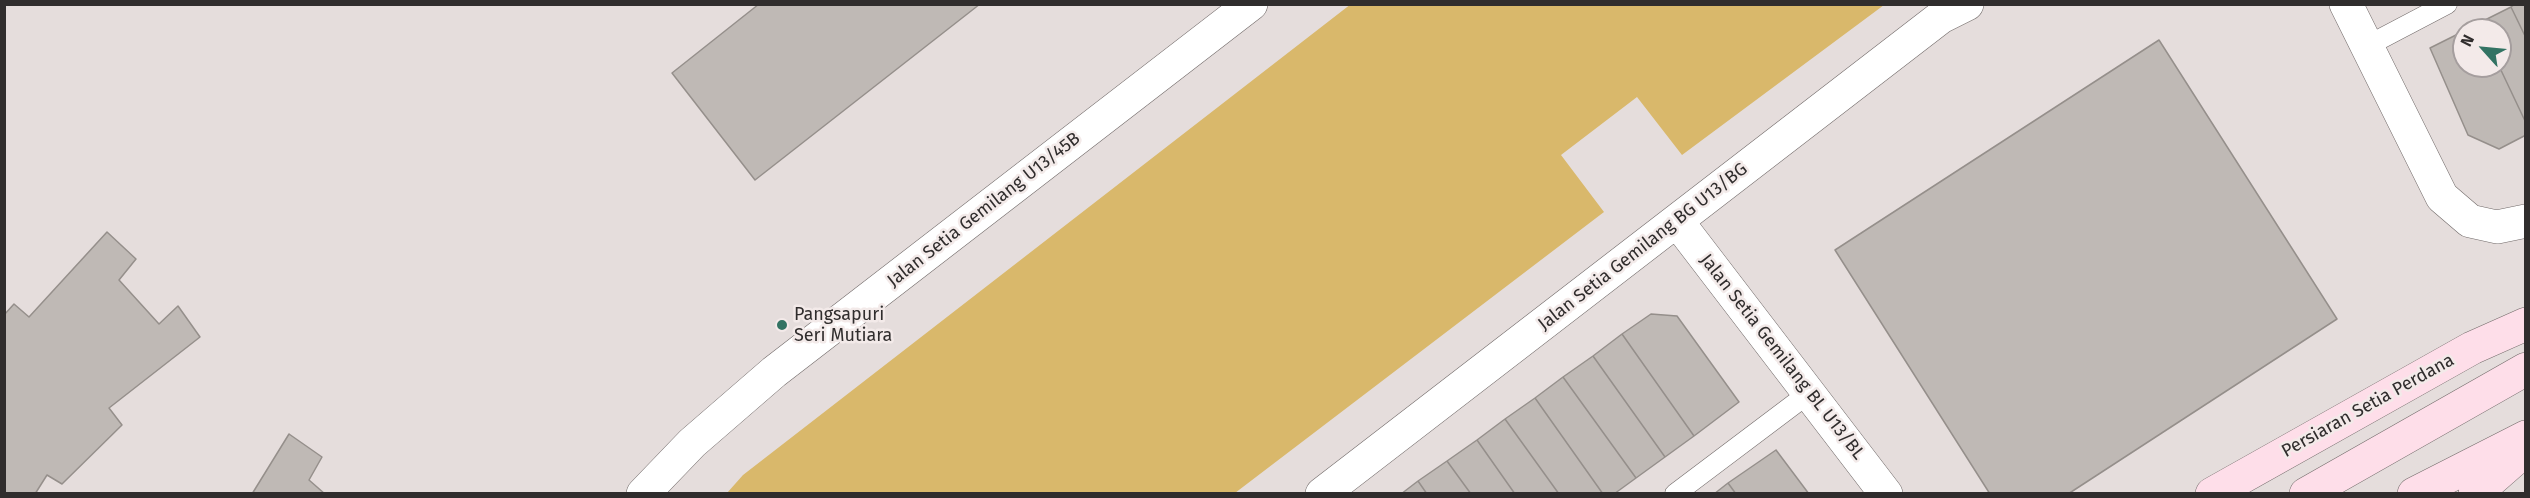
<!DOCTYPE html>
<style>
body{margin:0}
#map{position:relative;width:2530px;height:498px;overflow:hidden;background:#e5dddc;font-family:"Fira Sans",sans-serif}
canvas{display:block}
.frame{position:absolute;inset:0;border:6px solid #302d2d;pointer-events:none}
.north{position:absolute;left:2452px;top:18px;width:60px;height:60px;box-sizing:border-box;background:#f3eae9;border:2px solid #a59e9e;border-radius:50%;rotate:297deg;font-size:16px;font-weight:700;line-height:24px;text-align:center;color:#302d2d}
.north::after{content:'';display:block;margin:auto;width:21px;height:27px;background:#327363;clip-path:polygon(50% 0,100% 100%,50% 72%,0 100%)}
</style>
<div id="map">
<canvas width="2530" height="498"></canvas>
<div class="frame"></div>
<div class="north">N</div>
</div>
<script>
const g = document.querySelector('canvas').getContext('2d');
g.lineJoin = 'round';
function fillPath(path, color) { g.fillStyle = color; g.fill(path, 'evenodd'); }
const toPath = rows => new Path2D(rows.map(r => 'M' + r).join(''));
function trace(path, color, width, dash) { g.strokeStyle = color; g.lineWidth = width; g.lineCap = dash ? 'butt' : 'round'; g.setLineDash(dash || []); g.stroke(path); }
function drawText(font, color, halo, rows, align = 'center') {
  g.font = font + ' "Fira Sans",sans-serif'; g.lineWidth = 5; g.setLineDash([]); g.textBaseline = 'middle'; g.strokeStyle = halo; g.fillStyle = color; for (const [text, x, y, turn = 0] of rows) {
    g.save(); g.translate(x, y); g.rotate((+turn || 0) * Math.PI / 180); g.textAlign = isNaN(turn) ? turn : align; if (halo) g.strokeText(text, 0, 0); g.fillText(text, 0, 0); g.restore();
  }
}
const green = toPath([
 [1351,4,1884,5,1682,155,1637,97,1561,155,1604,212,1235,493,727,493,743,475]
]);
const building = toPath([
 [759,4,980,4,755,180,672,73,759,4],
 [2515,4,2526,4,2526,38,2511,7,2515,4],
 [2511,7,2526,38,2526,123,2499,66,2500,30,2483,30,2479,23,2511,7],
 [2479,23,2483,30,2465,30,2479,23],
 [2464,31,2464,66,2499,66,2526,123,2526,135,2499,149,2468,135,2430,48,2464,31],
 [2159,40,2337,319,2068,494,1990,494,1835,250,2159,40],
 [107,232,136,259,119,280,159,324,178,306,200,337,109,408,122,425,62,484,47,475,35,494,4,494,4,315,14,304,29,317,107,232],
 [1651,314,1677,316,1739,402,1694,436,1622,334,1651,314],
 [1622,334,1694,436,1665,457,1593,356,1622,334],
 [1593,356,1665,457,1636,478,1563,377,1593,356],
 [1563,377,1636,478,1614,494,1603,494,1535,398,1563,377],
 [1535,398,1603,494,1559,494,1505,419,1535,398],
 [1505,419,1559,494,1515,494,1477,440,1505,419],
 [289,434,322,457,309,480,325,494,252,494,289,434],
 [1477,440,1515,494,1471,494,1447,461,1477,440],
 [1776,450,1809,494,1736,494,1728,483,1776,450],
 [1447,461,1471,494,1427,494,1418,481,1447,461],
 [1418,481,1427,494,1401,494,1418,481],
 [1728,483,1736,494,1714,494,1728,483]
]);
const service = toPath([
 [2367,46,2447,4],
 [1675,494,1809,393]
]);
const minor = toPath([
 [2346,4,2442,197,2470,221,2497,227,2526,221],
 [1677,221,1886,494],
 [643,494,692,443,774,372,1251,4],
 [1322,494,1941,17,1967,4]
]);
const secondary = toPath([
 [2212,494,2472,348,2526,324],
 [2306,494,2526,369],
 [2414,494,2526,437],
 [2475,494,2524,451]
]);
const markers = [
 [782,325,6,"#327363"]
];
const streetNames = [
 ["Jalan Setia Gemilang U13/45B",984,210,-38],
 ["Jalan Setia Gemilang BG U13/BG",1643,247,-38],
 ["Jalan Setia Gemilang BL U13/BL",1782,357,52],
 ["Persiaran Setia Perdana",2368,406,-29]
];
const poiNames = [
 ["Pangsapuri",794,315],
 ["Seri Mutiara",794,336]
];
fillPath(green, '#d9b86b');
fillPath(building, '#bfb9b5');
trace(building, '#958f8b', 1.5);
trace(service, '#716a69', 21);
trace(minor, '#716a69', 34);
trace(secondary, '#716a69', 34);
trace(service, '#fff', 20);
trace(minor, '#fff', 33);
trace(secondary, '#fedee9', 33);
for (const [x, y, r, color] of markers) { const dot = new Path2D(); dot.arc(x, y, r, 0, 2 * Math.PI); g.fillStyle = color; g.fill(dot); trace(dot, '#f3eae9', 2); }
drawText('18px', '#302d2d', '#f3eae9', streetNames);
drawText('18px', '#302d2d', '#f3eae9', poiNames, 'left');
</script>
